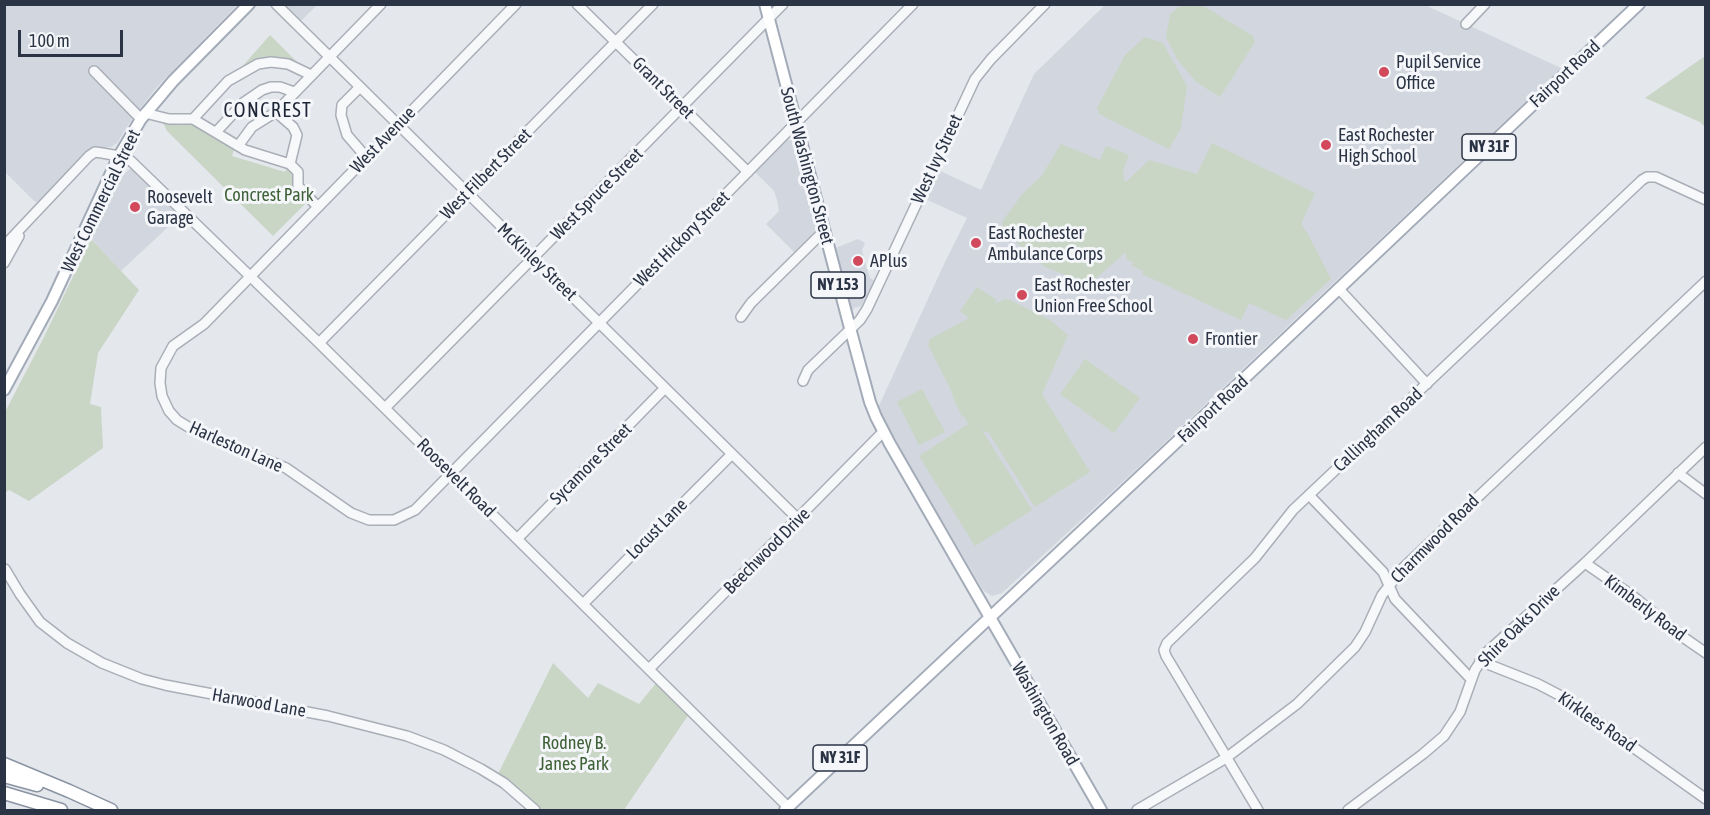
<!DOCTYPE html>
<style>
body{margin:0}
#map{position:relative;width:1710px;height:815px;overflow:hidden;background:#e4e7ec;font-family:"Asap Condensed",sans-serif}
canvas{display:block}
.frame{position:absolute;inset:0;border:6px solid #2b3445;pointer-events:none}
.scale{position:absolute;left:18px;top:30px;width:105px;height:27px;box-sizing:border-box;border:3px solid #2b3445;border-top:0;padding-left:8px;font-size:18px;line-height:21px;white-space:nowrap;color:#2b3445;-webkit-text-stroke:4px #f4f6f9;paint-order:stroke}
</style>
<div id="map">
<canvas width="1710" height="815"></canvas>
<div class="frame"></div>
<div class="scale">100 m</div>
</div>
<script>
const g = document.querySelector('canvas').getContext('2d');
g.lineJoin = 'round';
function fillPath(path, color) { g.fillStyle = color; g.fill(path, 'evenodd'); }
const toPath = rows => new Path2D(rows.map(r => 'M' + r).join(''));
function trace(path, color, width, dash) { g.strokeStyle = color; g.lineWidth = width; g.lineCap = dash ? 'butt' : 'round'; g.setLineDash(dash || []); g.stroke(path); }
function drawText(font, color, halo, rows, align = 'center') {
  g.font = font + ' "Asap Condensed",sans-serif'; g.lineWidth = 6; g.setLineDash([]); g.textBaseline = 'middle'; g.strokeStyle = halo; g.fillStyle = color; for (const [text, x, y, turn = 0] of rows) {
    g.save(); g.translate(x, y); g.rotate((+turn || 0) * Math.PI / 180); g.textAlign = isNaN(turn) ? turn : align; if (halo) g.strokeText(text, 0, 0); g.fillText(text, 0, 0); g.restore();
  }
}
const built = toPath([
 [4,5,237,5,156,88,132,119,117,143,111,147,91,149,41,203,34,201,5,172],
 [281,5,317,5,299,23],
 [1105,5,1425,5,1561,68,1142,464,1002,593,992,596,984,591,980,585,947,529,911,474,877,410,945,262,967,218,923,198,936,169,981,190,1034,74],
 [786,140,793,140,798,146,818,224,816,231,795,253,766,224,779,211,777,200,774,191,754,171],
 [130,169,134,169,182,214,121,271,91,239,121,177],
 [858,239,865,243,862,250,867,269,870,278,875,281,867,299,865,300,861,306,854,308,854,310,850,308,833,249]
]);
const green = toPath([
 [1200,4,1253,36,1255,42,1220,97,1196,82,1177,59,1166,37,1170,14,1182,5],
 [270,35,301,66,251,63,241,68],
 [1145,37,1163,43,1187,86,1181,128,1169,149,1099,114,1097,108,1125,55],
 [1705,56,1705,127,1700,122,1645,98],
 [163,123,195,125,214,135,234,150,232,156,285,172,287,167,294,173,294,187,307,202,273,236,167,131],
 [1212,143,1315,193,1301,224,1308,234,1331,279,1286,320,1249,303,1241,320,1142,274,1143,271,1132,266,1133,262,1126,259,1126,252,1089,284,1045,267,1003,231,1002,222,1023,193,1041,177,1061,144,1100,160,1106,146,1129,155,1123,170,1124,181,1127,181,1149,160,1197,174],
 [91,239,139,290,98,353,90,404,101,407,103,448,29,501,9,490,5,493,5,412,44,337],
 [977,287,997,300,995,304,1005,299,1010,300,1050,320,1068,335,1042,394,1090,472,1035,507,989,433,982,430,1032,510,975,546,919,456,968,424,964,416,962,417,952,395,953,394,928,345,930,339,969,318,960,311],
 [1085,359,1140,398,1114,433,1060,394],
 [922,389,945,432,919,445,897,402],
 [553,663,588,698,598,683,639,704,657,682,689,714,624,810,540,810,527,798,497,776]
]);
const minor = toPath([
 [276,4,798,519],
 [516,4,204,324,173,346,161,368,160,383,162,396,169,411,177,420,190,428,286,468,351,513,369,520,394,520,415,510,913,4],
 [577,4,748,172],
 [1466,24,1485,4],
 [94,71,141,119],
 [360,87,342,105,341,115,347,135,366,157],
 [145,113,169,119,193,119,245,150,290,164,298,172,298,186,318,207],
 [193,119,228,81,258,64,271,62,288,64,311,75],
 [217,131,243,103,262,90,271,87,280,87,294,92],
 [238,146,252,127,276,112],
 [290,164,297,135,293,127,276,112,381,4],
 [4,246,89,156,95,152,102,153,119,156,131,161,319,343,788,807],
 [4,263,19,236],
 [1339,289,1427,384],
 [741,317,751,303,824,231],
 [319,343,653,4],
 [803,381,808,370,860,320,867,309,975,79,991,59,1045,4],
 [385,408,783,4],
 [1678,473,1706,494],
 [1309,495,1383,572,1395,599,1471,679],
 [517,539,665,388],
 [1585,563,1634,597,1680,635,1706,653],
 [5,569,20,594,40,622,67,643,102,663,142,679,165,685,328,716,407,736,444,750,481,769,504,783,535,810],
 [583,604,732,454],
 [1480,661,1538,684,1561,696,1706,799],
 [649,669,883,432],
 [1137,810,1226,758,1297,704,1355,647,1365,632,1382,595,1404,567,1706,281],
 [1258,810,1166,656,1164,650,1167,643,1255,558,1293,510,1642,180,1647,177,1656,177,1706,200],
 [1348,810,1423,754,1444,736,1460,712,1475,670,1487,652,1585,563,1706,447]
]);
const major = toPath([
 [765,4,850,328,870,402,876,417,890,444,1101,810],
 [4,390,52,301,119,156,141,119,173,81,249,4],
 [785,810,1233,389,1639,4]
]);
const highway = toPath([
 [4,764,69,791,111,810],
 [4,776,37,785],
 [4,793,61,810]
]);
const markers = [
 [1384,72,6,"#d1495b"],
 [1326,145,6,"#d1495b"],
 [135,207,6,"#d1495b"],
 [976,243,6,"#d1495b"],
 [858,261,6,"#d1495b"],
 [1022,295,6,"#d1495b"],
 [1193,339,6,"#d1495b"]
];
const shields = [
 [1489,147,54],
 [838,285,54],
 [840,758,54]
];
const shieldNames = [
 ["NY 31F",1489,147],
 ["NY 153",838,285],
 ["NY 31F",840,758]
];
const poiNames = [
 ["Pupil Service",1396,62],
 ["Office",1396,83],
 ["East Rochester",1338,135],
 ["High School",1338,156],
 ["Roosevelt",147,197],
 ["Garage",147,218],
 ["East Rochester",988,233],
 ["Ambulance Corps",988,254],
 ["APlus",870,261],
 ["East Rochester",1034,285],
 ["Union Free School",1034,306],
 ["Frontier",1205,339]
];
const streetNames = [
 ["Fairport Road",1565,74,-43],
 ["Grant Street",663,88,45],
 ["West Avenue",383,140,-46],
 ["West Ivy Street",937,159,-65],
 ["South Washington Street",807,166,75],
 ["West Filbert Street",486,174,-45],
 ["West Spruce Street",597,194,-45],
 ["West Commercial Street",101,201,-64],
 ["West Hickory Street",682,239,-45],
 ["McKinley Street",537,262,44],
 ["Fairport Road",1213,409,-43],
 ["Callingham Road",1378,430,-43],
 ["Harleston Lane",236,447,24],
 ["Sycamore Street",591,464,-45],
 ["Roosevelt Road",456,478,45],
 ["Locust Lane",657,529,-45],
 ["Charmwood Road",1435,539,-45],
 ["Beechwood Drive",767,551,-45],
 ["Kimberly Road",1645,608,37],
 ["Shire Oaks Drive",1519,626,-45],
 ["Harwood Lane",259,703,10],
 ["Washington Road",1045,714,60],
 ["Kirklees Road",1597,722,35]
];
const parkNames = [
 ["Concrest Park",269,195],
 ["Rodney B.",574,743],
 ["Janes Park",574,764]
];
const neighbourhoodNames = [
 ["CONCREST",268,111]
];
fillPath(built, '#d2d6de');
fillPath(green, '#c9d6c5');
trace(minor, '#a9aeb7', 12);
trace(major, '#a3abb8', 14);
trace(highway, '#8b94a3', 15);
trace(minor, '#f7f8fa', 9);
trace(major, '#fff', 10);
trace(highway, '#fff', 12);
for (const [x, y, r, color] of markers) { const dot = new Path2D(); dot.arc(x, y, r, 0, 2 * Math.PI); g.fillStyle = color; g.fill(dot); trace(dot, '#f4f6f9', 2); }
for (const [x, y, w] of shields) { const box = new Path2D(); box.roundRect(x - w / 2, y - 13, w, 26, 4.5); g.fillStyle = '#f4f6f9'; g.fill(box); trace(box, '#2b3445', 1.5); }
drawText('bold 16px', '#2b3445', null, shieldNames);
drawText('18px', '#2b3445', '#f4f6f9', poiNames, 'left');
drawText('18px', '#2b3445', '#f4f6f9', streetNames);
drawText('18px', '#3f6138', '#f4f6f9', parkNames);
g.letterSpacing = '1.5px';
drawText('20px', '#1d2536', '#f4f6f9', neighbourhoodNames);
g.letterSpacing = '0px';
</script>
